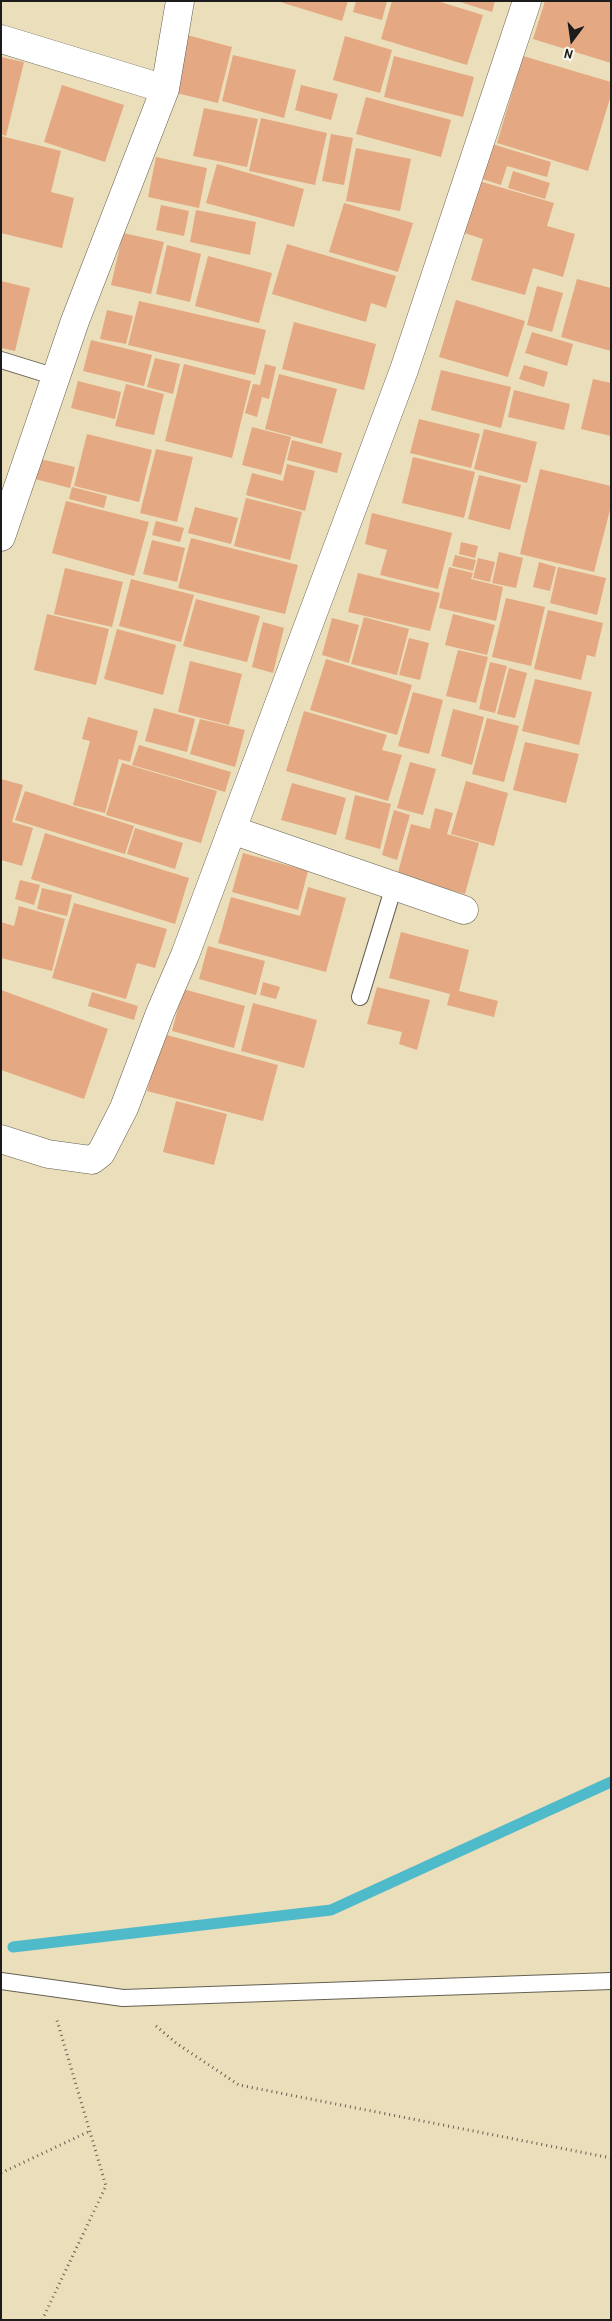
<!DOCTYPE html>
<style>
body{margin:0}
#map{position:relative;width:612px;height:2321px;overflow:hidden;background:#ebdeba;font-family:"Patrick Hand",sans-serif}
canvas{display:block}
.frame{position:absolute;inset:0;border:2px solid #1c1c1c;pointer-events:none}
.north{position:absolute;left:547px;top:15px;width:50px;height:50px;-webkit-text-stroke:4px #fbf7ec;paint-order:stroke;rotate:194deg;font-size:14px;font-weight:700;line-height:20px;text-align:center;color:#1c1c1c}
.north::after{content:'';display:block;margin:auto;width:18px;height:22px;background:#1c1c1c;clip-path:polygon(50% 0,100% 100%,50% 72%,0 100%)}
</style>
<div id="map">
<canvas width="612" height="2321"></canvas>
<div class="frame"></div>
<div class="north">N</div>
</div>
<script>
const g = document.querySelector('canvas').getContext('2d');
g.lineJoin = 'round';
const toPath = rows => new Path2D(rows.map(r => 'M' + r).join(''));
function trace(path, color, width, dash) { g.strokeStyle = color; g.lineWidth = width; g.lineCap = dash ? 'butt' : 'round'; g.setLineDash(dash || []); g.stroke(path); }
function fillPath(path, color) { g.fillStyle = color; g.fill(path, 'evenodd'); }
const stream = toPath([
 [13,1947,331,1910,611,1782]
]);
const building = toPath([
 [277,1,348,1,342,21],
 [356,1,387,1,382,20,353,12],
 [392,1,437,1,483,15,467,65,381,39],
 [457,1,495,1,492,12],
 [545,1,611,1,611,63,533,39],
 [187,35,232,47,218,103,172,92],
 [345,36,392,50,380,93,333,80],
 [233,55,296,70,284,118,222,101],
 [394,56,474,77,463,117,384,97],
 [523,56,611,82,611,95,588,171,497,143],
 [1,57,24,62,6,136,1,134],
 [62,85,124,105,105,162,44,142],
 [301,85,338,94,331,120,295,110],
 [366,97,451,120,441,157,356,134],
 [204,108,258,119,247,167,193,156],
 [261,118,327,133,315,185,249,171],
 [331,134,353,138,344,185,322,181],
 [1,136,61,151,51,192,74,198,62,248,1,233],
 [489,143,551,162,547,177,507,166,501,185,479,178],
 [356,148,411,159,400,211,346,201],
 [156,157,207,168,199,208,148,197],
 [217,164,304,189,294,227,206,203],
 [513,171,550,183,545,199,508,188],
 [479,181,554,203,547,226,575,234,563,277,533,268,525,295,471,280,483,239,464,233],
 [344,203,413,223,398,272,329,252],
 [161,205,189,211,184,236,156,230],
 [196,210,256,222,250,255,190,242],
 [123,233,164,242,151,294,111,285],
 [287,244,396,276,386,308,371,303,366,322,272,294],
 [167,245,201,254,190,302,156,294],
 [208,256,272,273,259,323,195,306],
 [577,279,611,288,611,351,561,337],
 [1,281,30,288,15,351,1,348],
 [537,286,563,293,552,332,527,325],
 [456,300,525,321,508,377,439,357],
 [139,301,266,330,255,375,128,345],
 [107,310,133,316,126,344,100,339],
 [294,322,376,344,364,390,282,369],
 [532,332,573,344,567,366,525,353],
 [91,340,152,355,144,386,83,371],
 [155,358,180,364,173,394,147,387],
 [184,364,251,381,232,458,165,441],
 [265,364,276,367,269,399,262,397,257,417,245,413,253,384,260,385],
 [524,365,548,372,544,387,519,379],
 [441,370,511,387,501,428,431,410],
 [279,374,337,389,322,444,265,429],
 [593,379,611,383,611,436,581,429],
 [78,381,121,392,115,419,71,408],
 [126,384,164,394,154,435,115,426],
 [514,390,570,404,564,430,508,417],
 [419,419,480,434,471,468,410,453],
 [252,427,291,437,281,475,242,465],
 [484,429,537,442,527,483,474,469],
 [87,434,152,450,139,502,74,486],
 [292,440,342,453,337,473,287,460],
 [156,449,193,457,177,522,140,513],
 [413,457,475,472,464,518,402,503],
 [40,459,75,467,70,488,35,479],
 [287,464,315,471,305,511,246,495,252,473,283,481],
 [540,469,611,486,611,506,594,572,520,554],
 [479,475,521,485,510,530,468,519],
 [72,487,107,496,104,508,69,499],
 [246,498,302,512,290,560,234,546],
 [66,501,149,522,134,576,52,553],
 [195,507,238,518,231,544,188,533],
 [372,513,452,533,438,589,380,575,387,550,365,544],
 [156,521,184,528,180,542,152,535],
 [191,538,298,565,285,614,178,588],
 [152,540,185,548,177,582,143,574],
 [461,542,478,546,475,558,459,554],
 [499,552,523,558,516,588,492,583],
 [455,555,476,560,473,571,452,566],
 [478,558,495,562,490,582,473,578],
 [539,562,556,567,550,591,533,587],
 [449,567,473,573,471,579,503,587,496,621,439,608],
 [558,567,606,578,597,615,550,603],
 [65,568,123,582,112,627,54,614],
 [358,573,440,593,430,631,348,612],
 [131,579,194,595,181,642,119,626],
 [506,598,545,607,531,666,492,657],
 [196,599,260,616,247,662,183,646],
 [548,610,603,623,595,657,587,655,581,680,534,669],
 [47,614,109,629,96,685,34,670],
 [453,614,495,625,487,655,445,645],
 [364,617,409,629,397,675,351,664],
 [332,618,359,625,349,663,322,655],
 [263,622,284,628,273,673,252,667],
 [117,629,176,645,163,695,104,679],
 [409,638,429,643,420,680,399,675],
 [458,650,488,657,476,703,446,696],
 [326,659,412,685,397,735,310,710],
 [190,661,242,674,229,725,178,712],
 [490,662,507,666,495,713,479,709],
 [509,668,527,673,515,718,497,714],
 [535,679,592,692,579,745,522,731],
 [413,692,443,700,429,754,398,746],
 [154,708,195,719,187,752,145,741],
 [453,709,484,717,472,765,441,756],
 [304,711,387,735,382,750,402,755,388,801,286,771],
 [88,717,138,731,130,762,119,759,105,813,73,805,90,741,82,739],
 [487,718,519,726,504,782,472,774],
 [200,719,245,730,235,767,190,754],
 [525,742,579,754,566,803,513,790],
 [139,745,231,772,225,792,132,765],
 [410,762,436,769,423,815,397,808],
 [122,763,217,791,201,843,106,815],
 [1,779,23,785,12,822,33,828,22,866,1,860],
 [466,781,508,793,494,846,451,834],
 [292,783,346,798,336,835,281,820],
 [25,791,134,826,125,854,15,820],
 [355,795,391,804,380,849,345,839],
 [435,808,453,813,447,834,479,843,465,894,397,876,411,824,430,829],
 [394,810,410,815,397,860,382,855],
 [135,828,183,843,175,869,127,854],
 [45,833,189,878,175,924,31,879],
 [243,853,308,871,298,910,232,892],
 [20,880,40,885,34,905,15,899],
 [308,887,346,898,326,972,218,943,231,897,300,916],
 [42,888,72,895,67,916,37,909],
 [74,903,167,929,155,968,137,963,126,999,52,978],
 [19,906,65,919,52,971,1,958,1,922,14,926],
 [401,932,469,950,459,991,498,1001,494,1017,447,1005,450,994,389,978],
 [208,946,265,961,256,995,199,979],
 [263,982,280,987,276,999,260,995],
 [377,987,430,1000,417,1050,399,1044,402,1032,367,1024],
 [183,989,245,1006,234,1048,172,1031],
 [1,990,108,1029,84,1099,1,1070],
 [92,992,138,1006,134,1020,88,1006],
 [253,1003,317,1020,304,1068,241,1051],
 [163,1034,278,1065,263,1121,147,1091],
 [176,1101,227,1114,214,1165,163,1152]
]);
const path = toPath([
 [156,2026,176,2043,239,2085,611,2158],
 [1,2173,90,2131],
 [42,2320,106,2186,56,2017]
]);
const lane = toPath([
 [1,360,56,377],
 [360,997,394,886],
 [1,1981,123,1998,611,1981]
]);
const street = toPath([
 [1,39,165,89],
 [1,537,75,321,165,89,180,1],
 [232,830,464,910],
 [1,1139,48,1154,92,1160,101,1153,124,1108,160,1013,185,955,404,370,527,1]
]);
trace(stream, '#4ebaca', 11);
fillPath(building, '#e4a983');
trace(lane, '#646053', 18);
trace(street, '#646053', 29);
trace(path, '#646053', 3, [1, 4]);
trace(lane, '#fff', 16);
trace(street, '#fff', 28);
</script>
